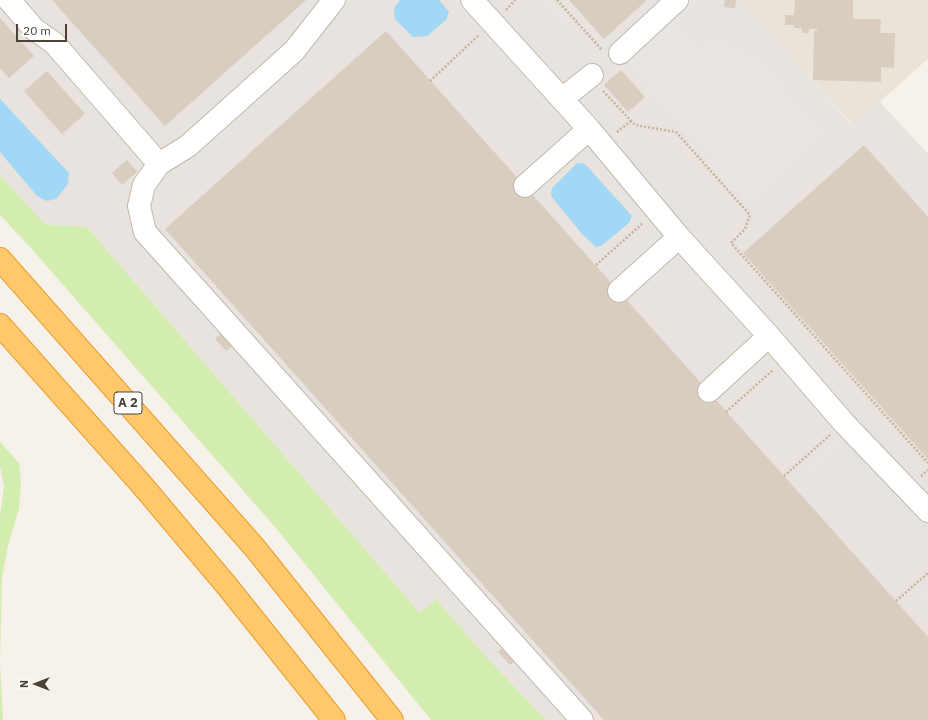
<!DOCTYPE html>
<style>
body{margin:0}
#map{position:relative;width:928px;height:720px;overflow:hidden;background:#f6f1e9;font-family:"IBM Plex Sans",sans-serif}
canvas{display:block}
.north{position:absolute;left:16px;top:664px;width:40px;height:40px;-webkit-text-stroke:3px #fff;paint-order:stroke;rotate:270deg;font-size:11px;font-weight:700;line-height:16px;text-align:center;color:#4a4237}
.north::after{content:'';display:block;margin:auto;width:14px;height:18px;background:#4a4237;clip-path:polygon(50% 0,100% 100%,50% 72%,0 100%)}
.scale{position:absolute;left:16px;top:24px;width:51px;height:18px;box-sizing:border-box;border:2px solid #4a4237;border-top:0;padding-left:5px;font-size:12px;line-height:14px;white-space:nowrap;color:#4a4237;-webkit-text-stroke:3px #fff;paint-order:stroke}
</style>
<div id="map">
<canvas width="928" height="720"></canvas>
<div class="north">N</div>
<div class="scale">20 m</div>
</div>
<script>
const g = document.querySelector('canvas').getContext('2d');
g.lineJoin = 'round';
function fillPath(path, color) { g.fillStyle = color; g.fill(path, 'evenodd'); }
const toPath = rows => new Path2D(rows.map(r => 'M' + r).join(''));
function trace(path, color, width, dash) { g.strokeStyle = color; g.lineWidth = width; g.lineCap = dash ? 'butt' : 'round'; g.setLineDash(dash || []); g.stroke(path); }
function drawText(font, color, halo, rows, align = 'center') {
  g.font = font + ' "IBM Plex Sans",sans-serif'; g.lineWidth = 4; g.setLineDash([]); g.textBaseline = 'middle'; g.strokeStyle = halo; g.fillStyle = color; for (const [text, x, y, turn = 0] of rows) {
    g.save(); g.translate(x, y); g.rotate((+turn || 0) * Math.PI / 180); g.textAlign = isNaN(turn) ? turn : align; if (halo) g.strokeText(text, 0, 0); g.fillText(text, 0, 0); g.restore();
  }
}
const residential = toPath([
 [741,0,928,0,928,59,853,125]
]);
const industrial = toPath([
 [0,0,741,0,852,125,879,101,928,154,928,720,546,720,480,650,436,599,421,614,87,227,45,224,0,175]
]);
const green = toPath([
 [0,175,45,224,87,227,420,613,436,599,480,650,546,720,431,720,276,528,30,247,0,215],
 [0,442,19,463,21,482,19,509,8,546,2,577,0,664,3,720,0,720,0,516,4,486,0,467]
]);
const parking = toPath([
 [535,0,552,0,575,25,565,34],
 [668,0,710,0,680,26,698,44,710,33,757,52,829,132,750,209,610,51],
 [652,232,662,242,623,277,614,267],
 [761,353,771,363,731,399,722,389],
 [837,437,846,448,807,483,797,473],
 [928,579,928,614,911,595]
]);
const water = toPath([
 [400,0,439,0,449,12,446,20,427,36,413,37,395,19,394,8],
 [0,99,69,173,68,184,56,199,47,201,37,196,0,152],
 [577,163,585,164,632,216,629,223,601,246,596,247,582,234,551,196,552,188]
]);
const building = toPath([
 [52,0,306,0,165,126],
 [569,0,647,0,604,39],
 [725,0,736,0,735,8,724,7],
 [795,0,853,0,853,19,881,19,880,33,895,33,894,68,881,67,881,82,813,80,814,31,817,31,817,29,809,29,809,33,802,33,802,28,794,28,794,25,785,25,785,15,794,15],
 [0,18,34,56,9,78,0,68],
 [386,31,928,637,928,720,604,720,165,229],
 [621,70,645,97,628,112,604,85],
 [47,71,85,114,62,134,24,91],
 [864,145,928,217,928,459,743,253],
 [127,160,137,172,122,185,112,173],
 [221,333,232,346,226,351,215,339],
 [504,647,516,660,510,665,498,652]
]);
const path = toPath([
 [557,0,602,50],
 [506,10,515,0],
 [430,81,479,35],
 [603,91,635,125,676,132,750,215,745,229,731,243,928,463],
 [617,132,631,121],
 [596,265,643,223],
 [726,412,773,370],
 [784,476,830,435],
 [921,476,928,470],
 [896,601,928,573]
]);
const minor = toPath([
 [9,0,34,29,54,43,159,164],
 [334,0,294,51,188,146,159,164,144,185,139,206,145,232,582,720],
 [472,0,589,129,679,237,769,336,844,423,928,511],
 [620,53,677,0],
 [562,99,592,75],
 [525,186,589,129],
 [619,291,679,237],
 [709,391,769,336]
]);
const highway = toPath([
 [0,259,255,548,392,720],
 [0,325,142,485,227,586,334,720]
]);
const shields = [
 [128,403,28]
];
const shieldNames = [
 ["A 2",128,403]
];
fillPath(residential, '#eae3d7');
fillPath(industrial, '#e8e3de');
fillPath(green, '#d3ecb0');
fillPath(parking, '#e7e4e1');
fillPath(water, '#a2d7f5');
fillPath(building, '#d8cdbe');
trace(minor, '#c2b9ab', 24);
trace(highway, '#e89e31', 24);
trace(path, '#c5b49b', 2.5, [2, 2]);
trace(minor, '#fff', 22);
trace(highway, '#ffc86b', 22);
for (const [x, y, w] of shields) { const box = new Path2D(); box.roundRect(x - w / 2, y - 11, w, 22, 3); g.fillStyle = '#fff'; g.fill(box); trace(box, '#4a4237', 1); }
drawText('bold 13px', '#4a4237', null, shieldNames);
</script>
